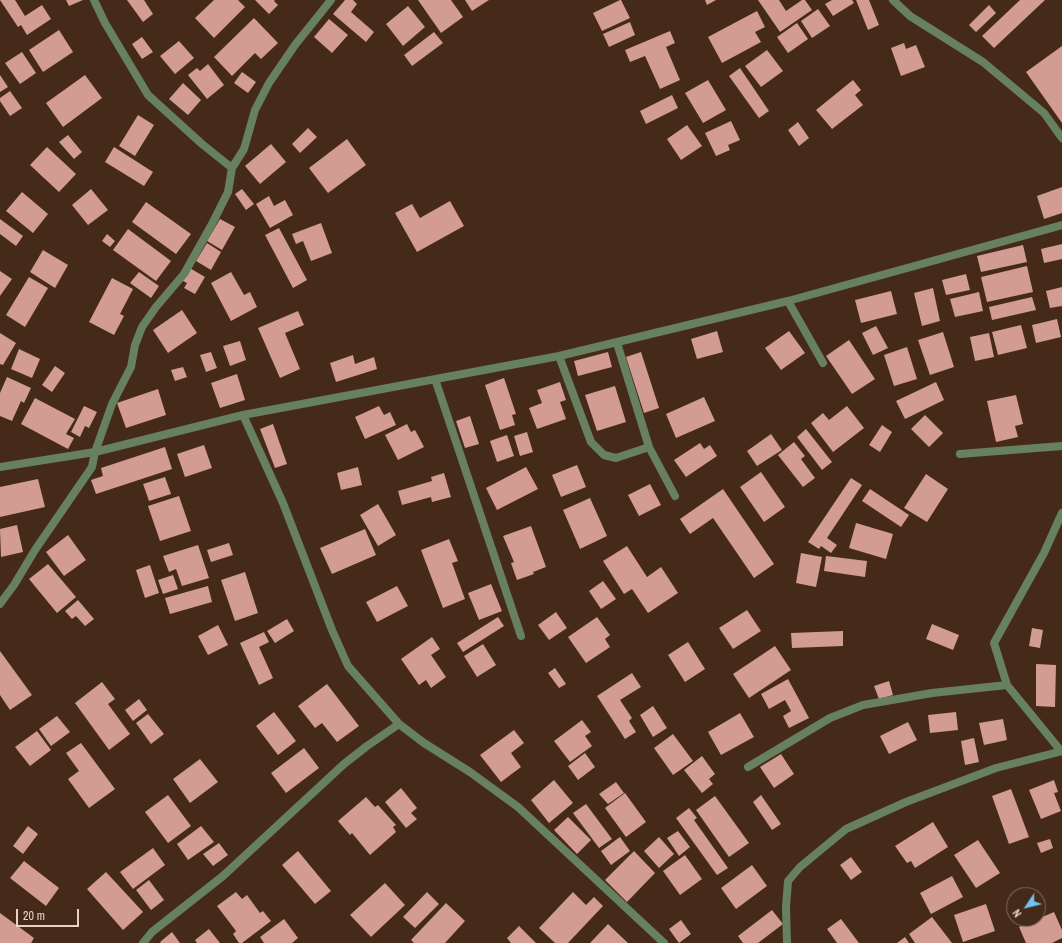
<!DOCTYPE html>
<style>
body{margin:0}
#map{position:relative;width:1062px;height:943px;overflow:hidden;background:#452a19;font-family:"Archivo Narrow",sans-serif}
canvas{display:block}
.north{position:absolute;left:1006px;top:887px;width:40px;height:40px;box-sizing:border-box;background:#452a19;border:1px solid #856e5f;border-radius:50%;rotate:235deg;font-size:11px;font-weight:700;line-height:16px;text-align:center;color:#e5d3c8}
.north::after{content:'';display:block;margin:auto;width:14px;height:18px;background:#70c1f4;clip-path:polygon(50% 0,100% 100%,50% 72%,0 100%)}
.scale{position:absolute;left:16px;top:909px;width:63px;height:18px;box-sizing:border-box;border:2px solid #e5d3c8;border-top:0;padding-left:5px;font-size:12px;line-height:14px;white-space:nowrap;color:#e5d3c8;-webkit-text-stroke:3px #452a19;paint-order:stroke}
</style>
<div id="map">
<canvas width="1062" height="943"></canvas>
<div class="north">N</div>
<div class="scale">20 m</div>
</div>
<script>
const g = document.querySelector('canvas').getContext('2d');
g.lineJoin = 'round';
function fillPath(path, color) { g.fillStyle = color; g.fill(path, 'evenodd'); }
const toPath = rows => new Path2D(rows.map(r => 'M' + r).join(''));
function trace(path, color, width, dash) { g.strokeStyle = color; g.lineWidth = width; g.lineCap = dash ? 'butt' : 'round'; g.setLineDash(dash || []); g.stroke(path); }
const building = toPath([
 [0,0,15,0,25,16,42,5,51,19,27,35,21,25,18,27],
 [66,0,83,0,69,6],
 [127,0,144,0,153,14,143,22],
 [214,0,238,0,245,7,214,38,195,18],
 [255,0,275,0,274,1,278,5,269,14],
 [345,0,353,0,357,4,351,12,374,32,366,42,333,14],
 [418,0,451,0,463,17,441,33],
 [465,0,489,0,472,11],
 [620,0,621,0,630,18,602,31,593,13],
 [705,0,716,0,707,5],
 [758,0,779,0,786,11,802,0,805,0,812,10,780,32],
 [832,0,852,0,854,3,833,16,825,4],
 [856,0,869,0,879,25,868,30],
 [1020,0,1045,0,994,48,982,36],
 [989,5,996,13,976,32,969,25],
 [408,6,425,27,403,46,386,24],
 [818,9,830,26,812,38,801,21],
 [757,11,765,27,755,32,761,42,722,63,708,37],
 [254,18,278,43,261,59,255,53,232,76,214,57],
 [329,19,348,35,332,53,314,37],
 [630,22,635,35,609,47,603,34],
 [797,23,808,39,788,53,777,37],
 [59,30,73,52,43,72,29,50],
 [670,31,675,43,666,47,680,80,660,89,645,56,630,62,625,50],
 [434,32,443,43,412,66,404,55],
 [142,37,153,52,142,59,132,44],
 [179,41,194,58,175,74,160,56],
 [904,43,906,49,916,45,925,67,901,76,891,48],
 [1062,46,1062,123,1026,72],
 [767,50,783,71,761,87,745,66],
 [22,52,36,73,20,84,5,63],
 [208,64,224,85,207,99,188,75,197,68,200,71],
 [740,68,769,111,759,118,729,76],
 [242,72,256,82,248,93,234,83],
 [0,75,8,87,0,92],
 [85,75,102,98,63,127,46,103],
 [708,80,726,110,703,123,685,93],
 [853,80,861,90,855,95,863,105,832,129,816,110],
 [183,83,201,100,188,115,169,99],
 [10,91,22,108,10,116,0,101,0,98],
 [672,95,678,108,646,124,640,111],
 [138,115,154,125,135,156,119,146],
 [731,121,740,140,728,145,730,150,716,156,705,133],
 [798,122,809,138,799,146,788,130],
 [687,125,702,146,681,160,667,139],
 [308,128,317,137,300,153,292,144],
 [68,135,82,152,74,159,59,142],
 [347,139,366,165,328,193,309,168],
 [271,144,286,162,260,184,245,166],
 [47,147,76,174,59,192,30,165],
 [114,147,153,172,144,186,105,162],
 [1062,187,1062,213,1044,219,1037,196],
 [91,189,108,210,88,225,72,205],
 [242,189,254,204,246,210,235,194],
 [22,192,48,214,33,233,6,211],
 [269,196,274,206,285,200,293,215,270,228,256,204],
 [450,201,464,226,417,252,395,213,412,204,420,218],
 [146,202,191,234,176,254,132,222],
 [0,219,23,236,16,246,0,234],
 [220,219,235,227,222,250,207,241],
 [321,223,332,253,311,261,303,241,296,244,292,234],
 [279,228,307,280,293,288,265,235],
 [128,229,171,261,156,281,113,250],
 [107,234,115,241,110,247,102,241],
 [207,243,221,252,211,270,196,261],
 [1062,244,1062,259,1044,263,1041,249],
 [1023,245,1027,262,981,272,977,256],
 [43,250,68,265,55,288,30,272],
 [1027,266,1033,292,987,302,981,277],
 [188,267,205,277,195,294,184,288,187,283,181,280],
 [0,271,12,279,0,296],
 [139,272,159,286,151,298,130,283],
 [231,272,244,295,250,292,257,307,231,321,211,283],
 [966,274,970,290,946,295,942,280],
 [29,277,48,288,25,327,6,315],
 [112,278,133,289,120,314,124,316,114,335,89,322],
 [1062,287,1062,306,1050,308,1046,291],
 [933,288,940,321,922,326,914,293],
 [891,291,897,314,861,323,855,300],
 [979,292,983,311,955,317,950,299],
 [1032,297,1036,310,992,320,989,307],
 [182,310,197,333,168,353,153,330],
 [298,311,304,325,285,333,300,369,280,378,258,328],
 [1057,319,1061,337,1036,343,1032,325],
 [1021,325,1027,348,998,355,992,332],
 [876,326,888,348,873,355,862,333],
 [717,331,723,352,697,359,691,339],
 [789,331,805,353,781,370,765,348],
 [943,332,954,367,930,375,918,340],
 [0,333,16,343,3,365,0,364],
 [989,333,994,357,975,361,970,337],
 [849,340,875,379,852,394,826,356],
 [240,341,246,360,230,366,223,346],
 [907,347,917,379,894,386,884,355],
 [19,349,40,359,32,378,11,369],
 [211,352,217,368,206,372,200,355],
 [608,352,612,367,578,376,574,361],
 [641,352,659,408,644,413,626,357],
 [353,355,355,364,374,357,377,369,336,382,330,363],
 [55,366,65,373,52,392,42,385],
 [183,367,187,377,175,381,171,370],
 [237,374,245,400,220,408,211,383],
 [7,377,31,388,24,403,21,401,12,421,0,416,0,393],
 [504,378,516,414,512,415,515,425,500,430,485,385],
 [560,382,566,400,560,402,566,419,537,429,529,408,542,403,537,390],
 [936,382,944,400,905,419,896,401],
 [615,386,626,422,597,431,585,395],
 [158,389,166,415,126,428,117,403],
 [1016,395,1023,424,1015,426,1018,437,996,442,987,401],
 [704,397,715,421,676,438,666,414],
 [35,398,75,419,66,434,74,438,68,449,21,424],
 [84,406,97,412,89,428,85,426,80,437,71,432],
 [379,406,384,415,390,412,396,425,365,439,355,417],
 [847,406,864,428,833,452,811,423,823,413,829,420],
 [925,415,943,433,929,447,911,429],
 [470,416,479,444,465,448,456,421],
 [273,424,287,464,275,468,260,429],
 [407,424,411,432,415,430,424,447,398,460,385,435],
 [882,425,892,432,880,452,869,445],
 [806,429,832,462,822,470,797,437],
 [527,432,533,452,520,456,514,436],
 [771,434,782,450,757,466,747,451],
 [507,435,514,456,497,462,490,441],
 [794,442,805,456,801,459,815,478,803,487,778,455],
 [700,443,704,449,710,445,717,456,686,477,674,460],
 [204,445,212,468,185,477,177,454],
 [165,447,172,469,96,494,91,480,103,476,101,468],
 [577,465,586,487,561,497,552,475],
 [358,467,362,485,341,490,337,473],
 [526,467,538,489,497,510,486,488],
 [761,472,785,507,764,522,740,487],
 [444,473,451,497,432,502,431,497,402,505,398,491,432,481,431,477],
 [926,474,948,489,927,522,904,508],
 [165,477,171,494,149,501,143,484],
 [851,478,862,485,827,538,837,545,831,553,821,546,819,549,808,542],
 [38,479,45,507,0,517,0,487],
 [650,484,661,505,639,516,628,495],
 [723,489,774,564,754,578,713,518,690,534,680,519],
 [870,489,909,515,901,527,862,501],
 [179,496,191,531,160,541,148,506],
 [590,498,607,536,580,549,563,510],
 [378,504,396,535,378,546,360,515],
 [856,523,893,534,886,559,849,548],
 [17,525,23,552,1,557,0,529],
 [531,526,546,567,533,572,534,574,517,580,511,563,514,562,503,536],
 [365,529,376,555,332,574,320,548],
 [68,535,86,560,64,576,46,552],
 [449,539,458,561,452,563,465,599,443,608,421,550],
 [229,543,233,555,211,562,207,550],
 [198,545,209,578,182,586,176,569,169,572,163,556],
 [627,546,647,577,661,567,678,593,648,613,632,589,624,594,603,561],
 [801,553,822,557,816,587,796,583],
 [826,556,867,561,865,577,824,571],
 [48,564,76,597,57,613,29,579],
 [150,565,159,593,145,598,136,570],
 [245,572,258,613,235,621,221,580],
 [173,575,178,589,163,594,158,580],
 [603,581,616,599,601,609,589,591],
 [491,584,502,611,479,620,468,593],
 [208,586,212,602,170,614,165,598],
 [397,586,408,606,377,622,366,602],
 [78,600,94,619,85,626,76,616,72,619,65,611],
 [747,610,761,631,733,649,719,628],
 [556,612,567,628,549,640,538,625],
 [498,617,504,626,463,652,457,643],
 [597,617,610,635,605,639,610,647,586,663,568,637],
 [287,619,294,631,275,643,267,631],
 [932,624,959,635,953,650,926,639],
 [218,625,228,645,208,655,198,636],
 [1032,628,1043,630,1040,648,1029,646],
 [843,631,843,646,792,648,791,633],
 [264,632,269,642,259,647,273,678,259,685,240,643],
 [432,637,440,649,431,655,446,677,431,688,426,680,419,685,401,659],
 [688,642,705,669,685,682,668,655],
 [483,644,496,665,477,677,464,656],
 [775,646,791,670,749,698,733,674],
 [0,651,32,695,10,710,0,695],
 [1036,664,1056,665,1055,707,1036,706],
 [555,668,566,684,559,688,548,673],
 [632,673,641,687,620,700,632,718,629,721,636,732,625,739,597,696],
 [788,679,809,718,789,728,783,716,791,711,785,700,769,709,761,694],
 [889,681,893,695,879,699,874,686],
 [102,682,115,699,108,704,130,734,109,750,75,703],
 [327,684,359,726,337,742,322,723,315,728,298,706],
 [139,699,147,710,133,721,125,710],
 [653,706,667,728,653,737,640,715],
 [274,712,296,741,278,755,256,726],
 [956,712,958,730,930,733,928,715],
 [740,713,754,737,721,755,708,732],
 [148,714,164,734,151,744,136,723],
 [57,716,70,732,51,746,39,729],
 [1003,719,1007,740,984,745,979,723],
 [582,720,591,732,585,736,592,746,570,762,554,741],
 [908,722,917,740,889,754,880,736],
 [514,730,524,743,511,753,521,767,501,782,480,755],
 [37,731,51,750,30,766,15,747],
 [673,734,693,761,673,775,654,748],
 [974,738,979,762,965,765,961,741],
 [81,743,115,789,89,808,68,779,79,771,66,753],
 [304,748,319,768,286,793,271,773],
 [585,753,595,767,578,780,568,766],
 [781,754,794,774,774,788,760,767],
 [702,756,715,774,709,779,713,784,702,793,684,770],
 [200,759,218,782,190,803,173,779],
 [554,780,573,803,549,823,531,800],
 [1054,780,1058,792,1054,793,1061,811,1041,819,1029,790],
 [616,782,624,793,608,804,599,794],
 [401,788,417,808,411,813,417,819,406,828,385,802],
 [1011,789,1029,837,1009,844,992,796],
 [625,793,646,822,626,837,605,808],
 [168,795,191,826,168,843,145,812],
 [761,795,781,824,772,830,753,802],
 [715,796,749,843,729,857,696,810],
 [366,797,375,807,378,805,396,825,393,827,396,832,370,855,352,833,350,835,338,821],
 [586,804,612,839,599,848,573,813],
 [689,808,697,818,694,820,728,868,717,875,676,818],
 [568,817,591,840,577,854,554,830],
 [933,822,948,847,915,868,911,861,907,863,895,846],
 [28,826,38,834,23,854,13,846],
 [201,826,214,842,188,860,177,844],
 [678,831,690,847,679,856,667,838],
 [620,837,630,851,611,865,601,851],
 [659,837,674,854,659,868,644,851],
 [1050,839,1053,848,1041,853,1037,843],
 [978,840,1000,873,976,888,954,855],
 [219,843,228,855,213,866,203,854],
 [153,848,165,865,133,889,120,872],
 [298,851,331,891,315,904,282,865],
 [634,851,655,873,627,902,605,880],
 [685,855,702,879,680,895,663,871],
 [851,857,862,872,851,880,840,865],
 [24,861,59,888,46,906,10,878],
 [752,865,767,886,736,909,721,888],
 [106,872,143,912,123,930,87,889],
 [952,876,963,897,931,914,920,893],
 [149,880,164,900,151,910,136,890],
 [385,883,405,905,371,937,350,915],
 [236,892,242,899,247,895,260,913,263,911,271,921,242,943,239,943,233,934,236,931,217,906],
 [427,892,439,904,415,928,403,917],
 [573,892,586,905,594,897,603,906,568,943,555,943,539,928],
 [446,903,465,921,445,943,414,943,411,940],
 [986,904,995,931,963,942,954,915],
 [772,910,783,924,758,943,743,943,738,936],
 [1054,912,1062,930,1062,938,1052,943,1026,943,1019,927],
 [0,913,34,938,31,943,0,943],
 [932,917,952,943,915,943,909,934],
 [284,919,298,938,292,943,264,943,260,937],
 [841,919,859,943,837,943,827,929],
 [681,920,691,934,679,943,669,929],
 [608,924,628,943,590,943],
 [519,926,536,943,511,943,507,938],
 [209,929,220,943,197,943,195,940],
 [172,932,180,943,161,943,160,942],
 [905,937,909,943,897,943]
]);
const lane = toPath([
 [788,301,823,363]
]);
const street = toPath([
 [94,0,105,23,148,95,202,144,232,168],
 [893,0,910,16,983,62,1044,113,1062,138],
 [617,343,649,447,675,496],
 [559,356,591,442,604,455,616,458,649,447],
 [435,379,521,636],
 [243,415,283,503,332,630,348,666,399,724,424,743,470,772,518,807,664,943],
 [960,454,1062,446],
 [0,467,95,452,243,415,559,356,788,301,1062,225],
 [0,604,14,585,35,550,92,467,95,452,112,404,131,367,135,345,142,327,156,307,184,274,212,224,228,192,232,168,244,149,255,110,269,83,295,45,331,0],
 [1061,751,1007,685,994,643,1044,553,1062,513],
 [748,767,830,718,863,705,932,693,1007,685],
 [143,943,152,932,223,876,344,764,367,746,399,724],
 [787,943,786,907,788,881,800,867,846,829,906,802,996,768,1062,751]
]);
fillPath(building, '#d29c92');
trace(lane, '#67805f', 8);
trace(street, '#67805f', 8);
</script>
